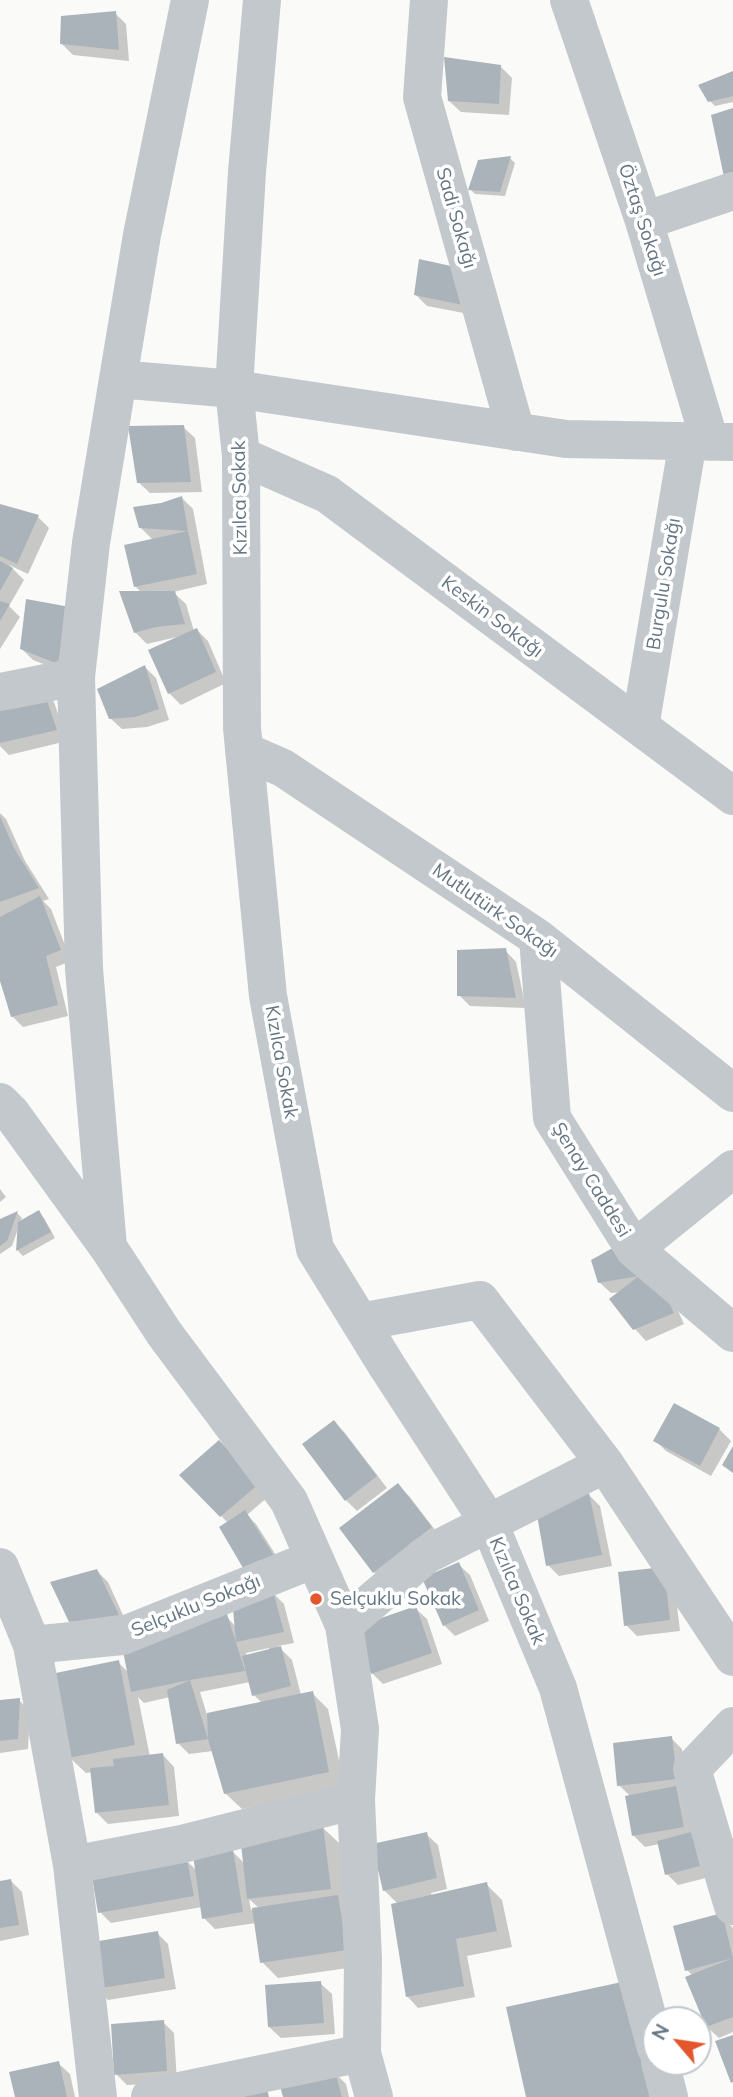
<!DOCTYPE html>
<meta charset="utf-8">
<style>
body{margin:0}
#map{position:relative;width:733px;height:2097px;overflow:hidden;background:#fafaf8;font-family:Mulish,sans-serif}
canvas{display:block}
.north{position:absolute;left:642px;top:2006px;width:70px;height:70px;box-sizing:border-box;background:#fff;border:2px solid #c1c8cd;border-radius:50%;rotate:299deg;font-size:19px;font-weight:700;line-height:28px;text-align:center;color:#657683}
.north::after{content:'';display:block;margin:auto;width:24px;height:32px;background:#e4572e;clip-path:polygon(50% 0,100% 100%,50% 72%,0 100%)}
</style>
<div id="map">
<canvas width="733" height="2097"></canvas>
<div class="north">N</div>
</div>
<script>
const g = document.querySelector('canvas').getContext('2d');
g.lineJoin = 'round';
function fillPath(path, color) { g.fillStyle = color; g.fill(path, 'evenodd'); }
const toPath = rows => new Path2D(rows.map(r => 'M' + r).join(''));
function trace(path, color, width, dash) { g.strokeStyle = color; g.lineWidth = width; g.lineCap = dash ? 'butt' : 'round'; g.setLineDash(dash || []); g.stroke(path); }
function drawText(font, color, halo, rows, align = 'center') {
  g.font = font + ' Mulish,sans-serif'; g.lineWidth = 7; g.setLineDash([]); g.textBaseline = 'middle'; g.strokeStyle = halo; g.fillStyle = color; for (const [text, x, y, turn = 0] of rows) {
    g.save(); g.translate(x, y); g.rotate((+turn || 0) * Math.PI / 180); g.textAlign = isNaN(turn) ? turn : align; if (halo) g.strokeText(text, 0, 0); g.fillText(text, 0, 0); g.restore();
  }
}
const shadow = toPath([
 [115,13,126,24,129,61,73,55,62,44],
 [501,67,512,78,509,115,461,112,449,101],
 [733,73,733,102,715,106,710,101],
 [510,158,515,163,505,196,475,194,470,189],
 [420,262,474,315,427,306,416,295],
 [183,427,195,438,202,492,150,493,138,482],
 [182,498,193,509,207,584,173,592,186,604,194,631,197,630,208,641,226,683,181,705,169,693,150,651,181,636,147,644,135,632,142,593,135,586,153,540,140,527,161,505],
 [0,506,38,517,49,528,28,574,9,565,24,580,9,606,20,617,0,649],
 [27,601,69,674,33,660,22,649],
 [145,667,156,678,169,720,147,727,122,729,110,718],
 [42,691,54,702,67,741,9,755,0,746,0,699],
 [0,813,6,819,25,861,49,899,43,901,51,909,71,961,56,967,68,1016,23,1027,12,1016,0,980],
 [505,950,516,962,526,1008,470,1006,459,995],
 [0,1189,6,1197,0,1202],
 [17,1213,22,1218,20,1223,39,1213,44,1218,55,1238,23,1256,18,1251,18,1229,12,1246,0,1254,0,1221],
 [593,1261,663,1278,684,1324,646,1341,635,1329,621,1292,611,1293,599,1282],
 [674,1405,719,1429,731,1441,711,1476,666,1451,655,1440],
 [334,1422,345,1433,387,1488,357,1511,346,1500],
 [219,1442,270,1495,247,1515,256,1524,286,1571,228,1523,182,1475],
 [398,1485,409,1496,442,1539,385,1583,374,1572],
 [589,1495,600,1506,612,1566,559,1576,548,1565],
 [458,1564,470,1575,489,1621,455,1636,444,1625],
 [97,1571,108,1582,128,1626,82,1632,71,1621],
 [674,1580,680,1631,637,1636,626,1625],
 [273,1593,284,1604,294,1643,278,1646,292,1660,301,1695,312,1693,328,1709,345,1788,242,1809,225,1793,213,1751,189,1754,178,1743,170,1697,144,1703,138,1697,150,1757,163,1755,174,1767,179,1816,108,1824,97,1813,93,1772,86,1773,69,1757,118,1662,129,1673,226,1616,236,1627],
 [269,1648,269,1651,247,1657,246,1653],
 [250,1682,254,1695,262,1703,207,1715,200,1692],
 [415,1608,427,1619,442,1664,383,1684,372,1673],
 [19,1700,30,1711,28,1749,0,1753,0,1702],
 [671,1738,682,1749,687,1790,710,1877,678,1885,667,1874,659,1844,645,1847,634,1836,630,1796,619,1785],
 [322,1827,339,1843,346,1906,362,1966,278,1978,262,1962,256,1923,215,1929,204,1918,202,1907,111,1923,100,1912,187,1861,197,1871,232,1851,245,1864],
 [249,1899,260,1909,251,1910],
 [426,1834,438,1845,447,1889,431,1893,432,1896,486,1884,502,1900,512,1947,467,1956,475,1997,418,2008,407,1996,398,1904,384,1890],
 [11,1881,22,1892,29,1935,0,1941,0,1883],
 [721,1915,733,1928,733,2032,719,2038,707,2027,688,1978,693,1976,687,1970],
 [157,1933,168,1944,176,1989,108,2000,97,1989],
 [320,1983,332,1994,335,2034,281,2038,269,2027],
 [163,2022,174,2033,177,2082,127,2085,116,2074],
 [58,2063,70,2074,75,2097,17,2097],
 [335,2073,346,2084,349,2097,285,2097]
]);
const building = toPath([
 [116,11,119,50,60,44,61,16],
 [444,57,501,65,499,104,448,101],
 [733,71,733,96,708,102,698,85],
 [733,108,733,173,724,177,711,115],
 [511,156,500,192,468,190,478,160],
 [419,259,460,268,463,305,414,295],
 [184,425,191,482,137,483,128,426],
 [182,496,188,531,139,528,133,507,161,503],
 [0,504,39,515,17,564,0,556],
 [188,531,197,574,134,587,124,545],
 [0,561,13,568,0,591],
 [119,591,175,591,185,624,156,627,134,633],
 [26,599,70,607,58,664,20,649],
 [0,601,10,604,0,621],
 [197,628,216,672,168,694,148,650],
 [145,665,159,709,135,717,109,719,97,689],
 [43,689,57,730,0,743,0,697],
 [0,816,14,848,39,888,0,902],
 [40,896,61,950,46,956,58,1005,11,1017,0,981,0,917],
 [506,948,516,998,457,996,457,950],
 [39,1210,51,1232,16,1251,18,1222],
 [18,1211,7,1241,0,1246,0,1219],
 [620,1244,652,1265,674,1313,633,1330,609,1299,639,1276,598,1283,591,1260],
 [674,1403,720,1428,700,1466,653,1441],
 [334,1420,377,1476,345,1501,302,1444],
 [219,1440,260,1483,220,1517,179,1475],
 [733,1446,733,1473,722,1465],
 [398,1483,432,1527,373,1573,339,1528],
 [589,1493,602,1555,546,1566,535,1504],
 [245,1510,276,1559,246,1573,219,1527],
 [459,1562,479,1610,443,1626,422,1578],
 [664,1567,670,1620,624,1626,618,1572],
 [97,1569,119,1615,69,1622,50,1582],
 [273,1591,284,1632,236,1642,233,1609],
 [416,1606,432,1653,371,1674,355,1627],
 [227,1614,245,1671,190,1680,208,1739,176,1744,167,1690,190,1680,131,1692,121,1641],
 [281,1646,291,1686,252,1696,242,1656],
 [119,1660,135,1745,68,1758,51,1674],
 [313,1691,329,1772,224,1794,208,1739,207,1713],
 [20,1698,18,1739,0,1741,0,1700],
 [672,1736,677,1779,617,1786,613,1743],
 [163,1753,169,1805,95,1813,90,1768,114,1766,113,1759],
 [676,1786,684,1827,632,1836,625,1796],
 [323,1825,331,1889,247,1899,240,1835],
 [427,1832,437,1878,383,1891,372,1844],
 [691,1832,700,1866,665,1875,657,1841],
 [233,1849,243,1912,202,1919,193,1855],
 [187,1859,194,1896,98,1913,92,1877],
 [11,1879,19,1925,0,1928,0,1881],
 [487,1882,497,1931,456,1939,464,1986,406,1997,391,1904],
 [338,1895,347,1950,260,1963,252,1908],
 [722,1913,733,1958,685,1971,673,1926],
 [158,1931,165,1978,95,1989,87,1943],
 [733,1958,733,2017,706,2027,685,1977],
 [631,1980,657,2097,526,2097,506,2007],
 [321,1981,324,2023,268,2027,265,1985],
 [164,2020,167,2071,114,2075,111,2024],
 [733,2035,733,2082,731,2083,715,2041],
 [59,2061,67,2097,15,2097,9,2072],
 [335,2071,342,2097,283,2097,280,2086],
 [266,2085,269,2097,222,2097]
]);
const minor = toPath([
 [262,0,247,172,234,389,241,456,242,728,268,996,315,1249,387,1366,489,1523,558,1688,656,2048],
 [429,0,422,97,516,432],
 [569,0,644,221,710,442],
 [644,221,733,191],
 [118,379,234,389,566,439,733,442],
 [241,456,327,494,733,796],
 [0,692,76,677],
 [640,727,688,441],
 [244,751,283,768,538,938,733,1093],
 [538,938,552,1118,634,1249,733,1333],
 [0,1102,11,1113,108,1247,164,1333,289,1501,344,1625,360,1729,356,1800,363,1959,362,2053,374,2097],
 [108,1247,84,969,76,677,91,543,118,379,142,235,190,0],
 [634,1249,733,1169],
 [360,1322,480,1300,605,1464],
 [0,1567,32,1645,72,1865,98,2097],
 [344,1625,426,1555,605,1464,733,1657],
 [32,1645,122,1636,314,1559],
 [733,1726,692,1769,733,1906],
 [72,1865,182,1844,356,1800],
 [660,2062,669,2097],
 [150,2097,362,2053]
]);
const markers = [
 [316,1599,7,"#e4572e"]
];
const streetNames = [
 ["Sadi Sokağı",456,218,74],
 ["Öztaş Sokağı",642,220,72],
 ["Kızılca Sokak",240,498,-91],
 ["Burgulu Sokağı",664,584,-81],
 ["Keskin Sokağı",492,617,37],
 ["Mutlutürk Sokağı",495,911,35],
 ["Kızılca Sokak",281,1062,80],
 ["Şenay Caddesi",591,1180,58],
 ["Kızılca Sokak",517,1591,67],
 ["Selçuklu Sokağı",196,1606,-22]
];
const poiNames = [
 ["Selçuklu Sokak",330,1599]
];
fillPath(shadow, '#0003');
fillPath(building, '#aab3b9');
trace(minor, '#c3c8cc', 38);
for (const [x, y, r, color] of markers) { const dot = new Path2D(); dot.arc(x, y, r, 0, 2 * Math.PI); g.fillStyle = color; g.fill(dot); trace(dot, '#fff', 2.5); }
drawText('19px', '#657683', '#fff', streetNames);
drawText('19px', '#657683', '#fff', poiNames, 'left');
</script>
